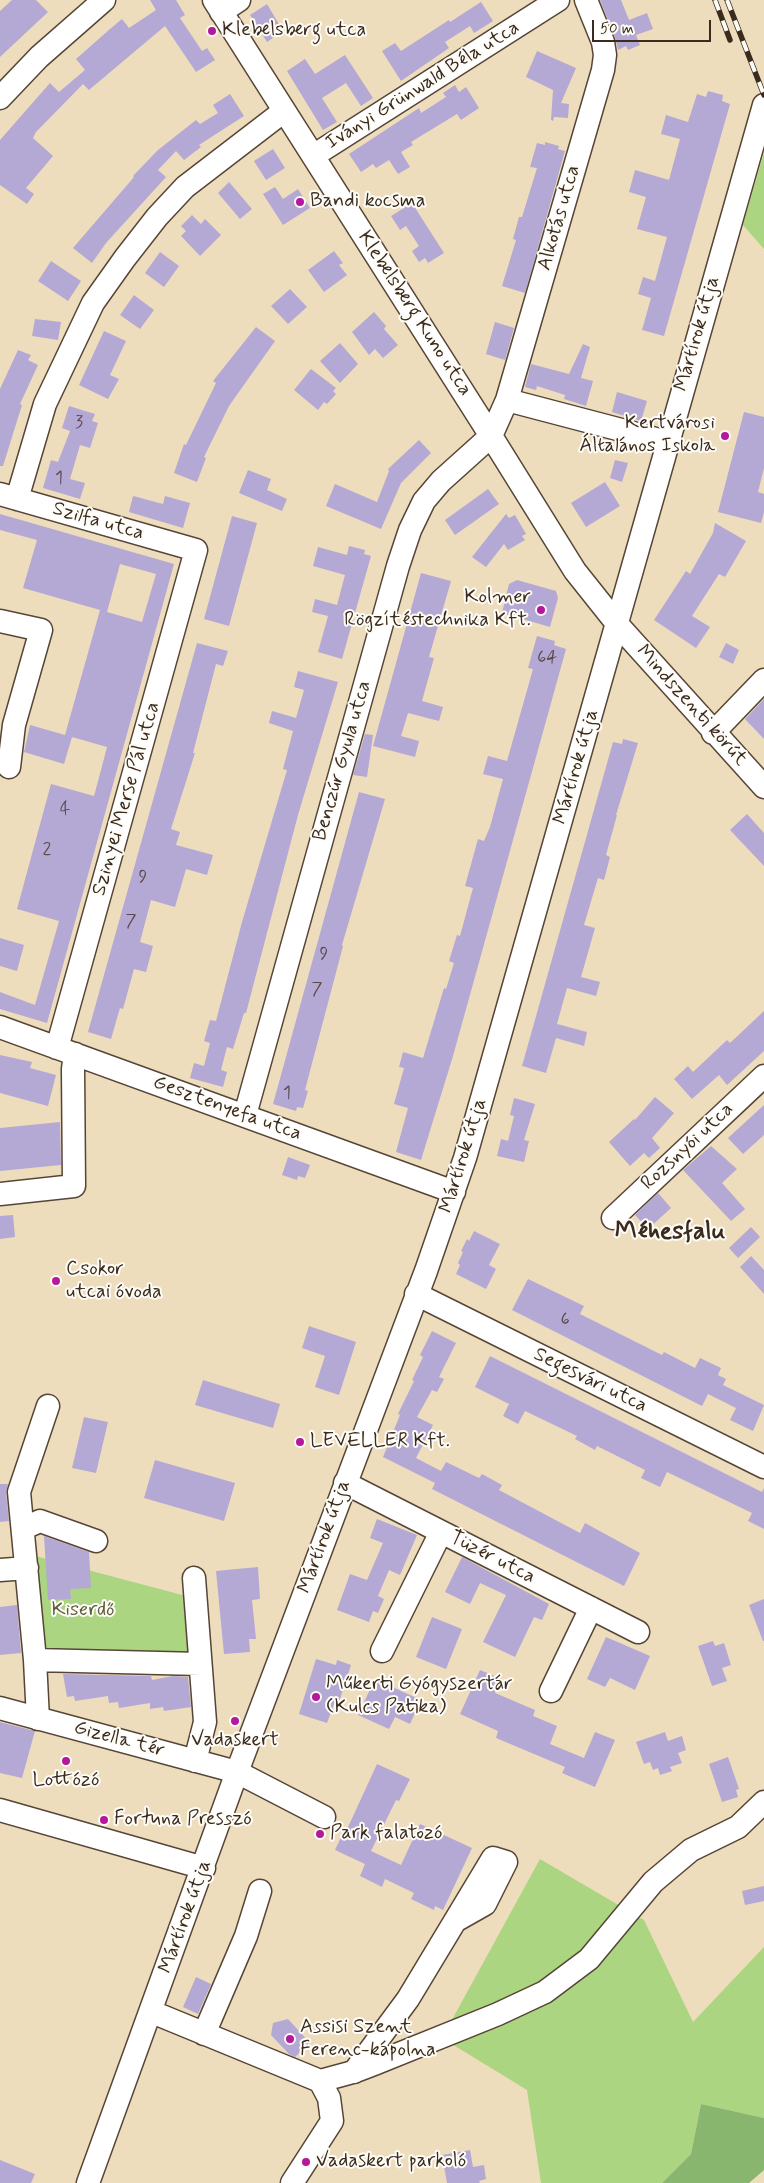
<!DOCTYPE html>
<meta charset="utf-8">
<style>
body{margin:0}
#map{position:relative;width:764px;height:2183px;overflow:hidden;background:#eeddbc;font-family:Mynerve,sans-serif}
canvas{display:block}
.scale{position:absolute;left:592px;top:20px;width:119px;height:22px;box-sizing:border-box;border:2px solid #3b2a1e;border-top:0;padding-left:6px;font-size:15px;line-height:18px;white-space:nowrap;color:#3b2a1e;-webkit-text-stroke:4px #fdfcf7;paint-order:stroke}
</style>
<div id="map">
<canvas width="764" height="2183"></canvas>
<div class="scale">50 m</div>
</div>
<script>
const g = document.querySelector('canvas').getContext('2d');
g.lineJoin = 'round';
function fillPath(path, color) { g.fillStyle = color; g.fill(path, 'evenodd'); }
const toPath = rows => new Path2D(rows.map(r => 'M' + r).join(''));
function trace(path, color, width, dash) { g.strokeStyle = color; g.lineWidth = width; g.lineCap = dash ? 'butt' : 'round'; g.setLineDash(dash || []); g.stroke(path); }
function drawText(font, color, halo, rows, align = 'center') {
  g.font = font + ' Mynerve,sans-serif'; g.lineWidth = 4; g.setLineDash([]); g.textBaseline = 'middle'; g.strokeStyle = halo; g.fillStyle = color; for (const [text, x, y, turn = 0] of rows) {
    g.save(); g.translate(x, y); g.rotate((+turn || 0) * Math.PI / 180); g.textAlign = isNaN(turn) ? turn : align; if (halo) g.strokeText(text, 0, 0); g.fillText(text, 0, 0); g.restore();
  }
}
const green = toPath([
 [764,153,764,249,743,225],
 [35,1556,186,1596,191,1656,42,1651],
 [540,1859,644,1920,693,2022,764,1947,764,2118,701,2104,691,2154,662,2183,541,2183,527,2090,442,2038]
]);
const forest = toPath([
 [701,2104,764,2118,764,2170,749,2183,662,2183,691,2154]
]);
const building = toPath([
 [12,0,36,0,48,12,0,57,0,11],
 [150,0,176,0,185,15,180,18,202,51,207,48,215,60,196,72,165,26,89,90,83,84,36,132,33,138,53,156,26,188,34,194,27,204,0,185,0,140,50,83,59,92,85,70,76,59,110,29,122,19,129,28,156,10],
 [600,0,621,0,629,20,647,13,653,29,636,35,640,45,628,50,626,46,618,50,615,37],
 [481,2,493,21,474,33,470,26,445,42,449,48,401,81,382,51,395,43,401,51,449,20,450,22],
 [267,4,283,31,267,42,250,15],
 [537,51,576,68,561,103,569,104,568,118,554,117,553,121,551,120,553,90,526,77],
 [345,55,373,98,361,106,346,83,322,98,337,122,323,130,287,71,305,59,315,74],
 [455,85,459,92,466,87,479,108,461,120,457,114,411,142,413,145,401,152,410,167,398,174,389,160,376,168,373,164,361,172,349,154,419,108,421,113,446,97,443,93],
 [708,91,723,95,722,101,730,104,664,336,642,330,651,298,638,294,643,277,655,281,667,237,637,229,646,197,629,192,635,170,669,180,680,139,661,134,666,115,688,122,697,94,706,97],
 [230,94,244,116,199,145,201,147,184,160,176,151,158,170,166,177,106,243,92,263,73,248,134,177,133,176,158,150,196,120,200,124,218,113,213,105],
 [545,142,559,146,558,149,565,151,525,293,502,286,516,240,513,239,519,217,522,217,537,168,530,167,537,143,545,145],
 [273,149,285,168,266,180,254,161],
 [229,182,252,209,240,219,218,193],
 [275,187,283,199,298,189,310,208,283,225,263,194],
 [412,203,444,253,428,263,425,258,419,262,412,251,419,246,406,226,400,230,391,216],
 [192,215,201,224,205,219,221,235,200,256,181,236,186,231,181,226],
 [334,251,343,263,339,265,347,275,324,292,308,270],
 [160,252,179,266,164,287,145,273],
 [51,261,81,281,68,301,38,281],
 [290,289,307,307,288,324,271,306],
 [134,295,154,310,140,329,120,315],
 [374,312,386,326,384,329,398,345,383,358,375,349,369,355,352,332],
 [35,319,61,322,58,340,32,336],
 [495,322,514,328,505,360,486,354],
 [256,327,275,341,229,406,204,457,206,458,197,482,174,473,184,444,186,445,216,383,213,381],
 [104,331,126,341,110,375,119,379,108,399,79,385],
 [340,343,358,364,340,383,320,361],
 [583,344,590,347,581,378,593,381,586,406,564,399,565,395,537,386,536,390,525,387,531,364,569,374],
 [18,350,31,355,28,360,38,365,20,404,22,405,3,466,0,466,0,389],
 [311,369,336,388,333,391,336,394,327,404,324,402,318,410,294,390],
 [617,392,647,401,641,421,612,412],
 [69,406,95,414,92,421,98,423,90,448,80,445,70,479,85,483,80,499,43,488,51,460,58,462,70,431,62,428],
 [744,412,764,417,764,468,758,492,764,494,764,512,761,523,718,512],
 [419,440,431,453,401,483,381,529,326,506,335,484,377,502,389,471,388,469],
 [615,460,628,463,622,482,610,478],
 [248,470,271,479,267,490,287,499,282,511,239,493],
 [605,482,620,506,586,527,571,503],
 [488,489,499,504,455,535,445,520],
 [133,496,163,504,165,496,190,503,183,528,129,512],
 [0,514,174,564,47,1023,0,1009,0,992,35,1005,59,921,17,909,51,784,94,796,101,770,107,747,65,735,100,610,23,588,37,540,0,530],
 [120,564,156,574,142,622,107,612],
 [506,514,509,518,515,515,526,534,522,536,525,540,508,550,504,544,486,567,472,557],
 [232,516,257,523,229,626,204,619],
 [715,523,746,541,725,577,719,574,692,616,710,627,696,648,654,620,686,571,690,574,713,533],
 [349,546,365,550,364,554,371,556,342,659,318,652,328,616,312,612,315,599,337,605,345,575,313,566,318,547,347,555],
 [421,573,451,581,429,657,434,658,422,701,443,707,439,721,408,713,401,736,419,741,415,757,373,746],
 [517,580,556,591,558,598,550,627,502,613,509,584],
 [537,636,555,641,554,645,566,649,453,1056,421,1160,396,1152,408,1108,394,1104,404,1068,399,1067,403,1052,423,1058,444,988,446,989,454,963,449,961,457,935,460,936,473,888,465,886,478,839,484,841,490,827,503,779,483,774,488,756,507,761,533,669,528,668],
 [197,643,228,651,223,666,216,664,193,753,195,753,171,829,180,832,176,845,213,855,207,875,186,869,175,907,151,900,140,942,153,946,146,972,134,969,123,1009,120,1008,111,1039,88,1032],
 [726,643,739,650,733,664,719,657],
 [298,671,338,682,298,815,246,1013,244,1013,233,1049,227,1047,221,1070,227,1072,223,1087,190,1078,194,1063,204,1066,210,1043,204,1041,210,1020,216,1021,242,922,287,770,283,769,293,731,269,723,272,711,296,718,304,690,294,687],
 [764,699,764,739,745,719],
 [30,725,72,737,64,764,24,752],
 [365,734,373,735,367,777,353,775],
 [623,739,638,743,616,815,617,815,606,855,610,857,604,880,598,878,584,925,595,928,581,977,600,982,596,996,567,988,557,1024,587,1032,584,1046,556,1038,546,1073,522,1066,613,742,622,744],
 [359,792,385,799,342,945,343,946,305,1090,308,1091,303,1108,297,1107,296,1111,273,1104],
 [747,814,764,833,764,866,730,830],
 [0,938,24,945,17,971,0,966],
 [764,1011,764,1051,727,1085,719,1075,692,1099,674,1079,688,1066,693,1072,727,1040,730,1043],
 [0,1055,32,1062,30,1068,56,1075,48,1106,0,1093],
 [655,1097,674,1113,652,1138,660,1148,649,1158,644,1153,630,1166,609,1142,634,1119,635,1120],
 [514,1098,535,1104,524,1140,529,1141,524,1162,497,1156,501,1139,508,1141,514,1116,510,1115],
 [764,1105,764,1135,743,1154,728,1138],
 [60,1122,61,1165,0,1171,0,1128],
 [711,1146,737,1169,722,1183,745,1209,731,1221,683,1170],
 [288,1157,310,1165,305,1178,298,1176,297,1180,282,1175],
 [658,1193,671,1208,648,1229,635,1215],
 [13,1215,15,1237,0,1239,0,1216],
 [751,1227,760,1237,738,1258,729,1248],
 [474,1231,500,1244,489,1265,496,1269,486,1289,456,1274,460,1265,458,1263,463,1252,461,1251,467,1239,469,1241],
 [751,1256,764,1270,764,1294,740,1267],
 [528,1279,584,1306,580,1314,662,1355,664,1352,695,1368,700,1358,721,1368,718,1375,726,1379,723,1385,764,1405,753,1431,730,1420,736,1408,708,1394,702,1406,512,1310],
 [309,1326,356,1342,339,1395,315,1387,325,1356,302,1348],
 [432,1331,456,1343,439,1377,444,1379,437,1392,432,1390,417,1417,433,1425,416,1458,441,1471,446,1462,479,1478,482,1474,502,1485,499,1490,580,1533,585,1523,640,1553,624,1586,432,1489,435,1483,383,1457,400,1415,398,1414,414,1381,412,1380,423,1357,420,1355],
 [490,1356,762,1492,764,1488,764,1529,748,1521,752,1513,667,1472,660,1487,641,1478,645,1470,597,1446,595,1450,575,1439,577,1436,525,1411,518,1424,503,1416,509,1404,475,1387],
 [203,1380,280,1404,273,1428,195,1405],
 [84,1417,108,1422,96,1473,72,1468],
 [155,1460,235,1483,224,1521,144,1498],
 [0,1484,8,1484,6,1493,9,1521,0,1522],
 [377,1519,417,1535,400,1575,389,1570,378,1596,384,1599,378,1613,373,1611,369,1622,337,1610,350,1574,367,1580,383,1543,370,1538],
 [44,1536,89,1552,91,1588,70,1589,71,1599,48,1600],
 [462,1557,549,1604,542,1620,534,1617,515,1657,483,1642,506,1595,480,1583,470,1604,445,1592],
 [258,1567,260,1599,252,1600,256,1639,249,1639,250,1652,224,1654,216,1571],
 [764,1599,764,1641,763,1641,749,1605],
 [17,1605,21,1653,0,1655,0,1607],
 [432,1617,462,1629,446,1669,416,1657],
 [606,1637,650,1656,635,1690,610,1678,605,1687,587,1679],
 [713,1641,715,1646,724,1643,731,1665,722,1668,727,1681,712,1686,698,1646],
 [316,1659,336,1665,337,1660,351,1665,338,1705,334,1704,327,1723,299,1714],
 [480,1670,502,1679,495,1693,535,1710,533,1716,557,1726,550,1744,584,1758,595,1732,615,1740,595,1787,562,1773,565,1767,496,1738,498,1731,460,1714],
 [63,1674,151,1676,152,1680,173,1676,188,1677,191,1707,164,1711,163,1707,150,1709,150,1703,119,1708,118,1702,109,1703,108,1696,75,1701,74,1696,67,1697],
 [375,1679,421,1700,410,1724,395,1717,389,1729,358,1715],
 [0,1722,35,1731,22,1778,0,1773],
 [665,1732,668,1741,682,1736,686,1750,678,1753,682,1763,670,1767,672,1771,660,1775,658,1768,653,1770,650,1762,644,1764,636,1742],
 [728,1757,739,1789,736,1790,738,1797,722,1802,709,1764],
 [377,1764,410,1779,399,1801,396,1800,371,1851,401,1865,420,1824,472,1848,443,1910,435,1906,434,1910,411,1899,414,1893,385,1879,382,1887,360,1876,365,1864,335,1850,341,1837,343,1838],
 [764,1886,764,1901,745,1905,742,1891],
 [196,1977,211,1984,198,2014,183,2007],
 [288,2019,310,2043,295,2057,289,2054,271,2035,273,2023],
 [470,2150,473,2167,484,2165,486,2179,479,2181,480,2183,447,2183,442,2155],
 [0,2160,35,2174,31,2183,0,2183]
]);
const minor = toPath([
 [214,0,491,436,575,571,618,625,764,787],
 [221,12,239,0],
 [0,98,39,57,104,0],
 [313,156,558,0],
 [507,400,667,442],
 [0,494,196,550,57,1048],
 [17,499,45,404,93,303,125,258,157,217,185,187,284,111],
 [0,621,41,630,14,725,9,767],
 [713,733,764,680],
 [0,1027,454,1192],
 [245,1115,398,566,410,530,424,501,441,481,491,436,507,400,603,70,605,55,603,42,586,0],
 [0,1194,74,1186,73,1069,75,1054],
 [613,1218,764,1076],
 [416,1294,764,1467],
 [345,1483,638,1632],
 [24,1528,40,1521,96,1541],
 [0,1570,27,1568],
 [194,1578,205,1722,195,1761],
 [382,1651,441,1532],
 [35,1660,200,1664],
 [551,1691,591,1608],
 [0,1708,237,1772,324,1817],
 [38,1719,35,1660,19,1492,48,1406],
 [0,1810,204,1868],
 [152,2012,320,2081,329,2098,332,2121,292,2183],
 [204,2034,246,1936,260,1891],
 [354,2072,408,1999,493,1858,506,1862,485,1904,455,1921],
 [320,2081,353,2072,374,2064,498,2014,545,1992,589,1959,653,1882,691,1850,738,1827,764,1802],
 [88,2183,237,1772,426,1271,465,1158,764,105]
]);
const rail = toPath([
 [715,0,730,40],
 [727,0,764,95]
]);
const markers = [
 [212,31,5,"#b5179e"],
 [300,202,5,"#b5179e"],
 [725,436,5,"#b5179e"],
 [541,610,5,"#b5179e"],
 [56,1281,5,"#b5179e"],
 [300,1442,5,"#b5179e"],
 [316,1697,5,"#b5179e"],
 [235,1721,5,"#b5179e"],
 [66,1761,5,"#b5179e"],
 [104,1820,5,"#b5179e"],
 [320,1834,5,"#b5179e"],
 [290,2039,5,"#b5179e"],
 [306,2162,5,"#b5179e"]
];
const numberNames = [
 ["3",79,423],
 ["1",59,479],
 ["64",547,658],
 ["4",65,810],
 ["2",47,850],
 ["9",143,878],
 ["7",131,922],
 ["9",324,955],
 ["7",317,990],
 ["1",287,1094],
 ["6",565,1320]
];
const poiNames = [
 ["Klebelsberg utca",222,31],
 ["Bandi kocsma",310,202],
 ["Kertvárosi",715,424,"right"],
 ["Általános Iskola",715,447,"right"],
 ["Kolmer",531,598,"right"],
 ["Rögzítéstechnika Kft.",531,621,"right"],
 ["Csokor",66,1270],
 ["utcai óvoda",66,1293],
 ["LEVELLER Kft.",310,1442],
 ["Műkerti Gyógyszertár",326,1685],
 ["(Kulcs Patika)",326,1708],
 ["Vadaskert",235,1741,"center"],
 ["Lottózó",66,1781,"center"],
 ["Fortuna Presszó",114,1820],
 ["Park falatozó",330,1834],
 ["Assisi Szent",300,2028],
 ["Ferenc-kápolna",300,2051],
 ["Vadaskert parkoló",316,2162]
];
const streetNames = [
 ["Iványi Grünwald Béla utca",423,86,-32],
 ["Alkotás utca",560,218,-74],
 ["Klebelsberg Kuno utca",414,314,57],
 ["Mártírok útja",698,334,-74],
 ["Szilfa utca",98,522,16],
 ["Mindszenti körút",691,706,48],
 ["Benczúr Gyula utca",343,761,-74],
 ["Mártírok útja",577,767,-74],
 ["Szinyei Merse Pál utca",127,799,-74],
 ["Gesztenyefa utca",227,1109,20],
 ["Rozsnyói utca",688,1147,-43],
 ["Mártírok útja",464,1156,-73],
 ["Segesvári utca",590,1381,26],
 ["Mártírok útja",325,1537,-70],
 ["Tüzér utca",492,1558,27],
 ["Gizella tér",119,1740,15],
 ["Mártírok útja",186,1917,-70]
];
const parkNames = [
 ["Kiserdő",83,1611]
];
const districtNames = [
 ["Méhesfalu",670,1233]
];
fillPath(green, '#abd580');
fillPath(forest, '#88b66e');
fillPath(building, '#b4a8d4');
trace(minor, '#564536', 25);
trace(minor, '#fff', 22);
trace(rail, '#3b2a1e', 5.5);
trace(rail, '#fdfcf7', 4, [11]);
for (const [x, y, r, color] of markers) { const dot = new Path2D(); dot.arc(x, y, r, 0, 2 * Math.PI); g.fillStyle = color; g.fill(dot); trace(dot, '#fdfcf7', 2); }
drawText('18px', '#594a4c', null, numberNames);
drawText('20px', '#3b2a1e', '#fdfcf7', poiNames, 'left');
drawText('20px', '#3b2a1e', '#fdfcf7', streetNames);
drawText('20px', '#5d5d3b', '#fdfcf7', parkNames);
drawText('bold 25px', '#3b2a1e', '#fdfcf7', districtNames);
</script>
